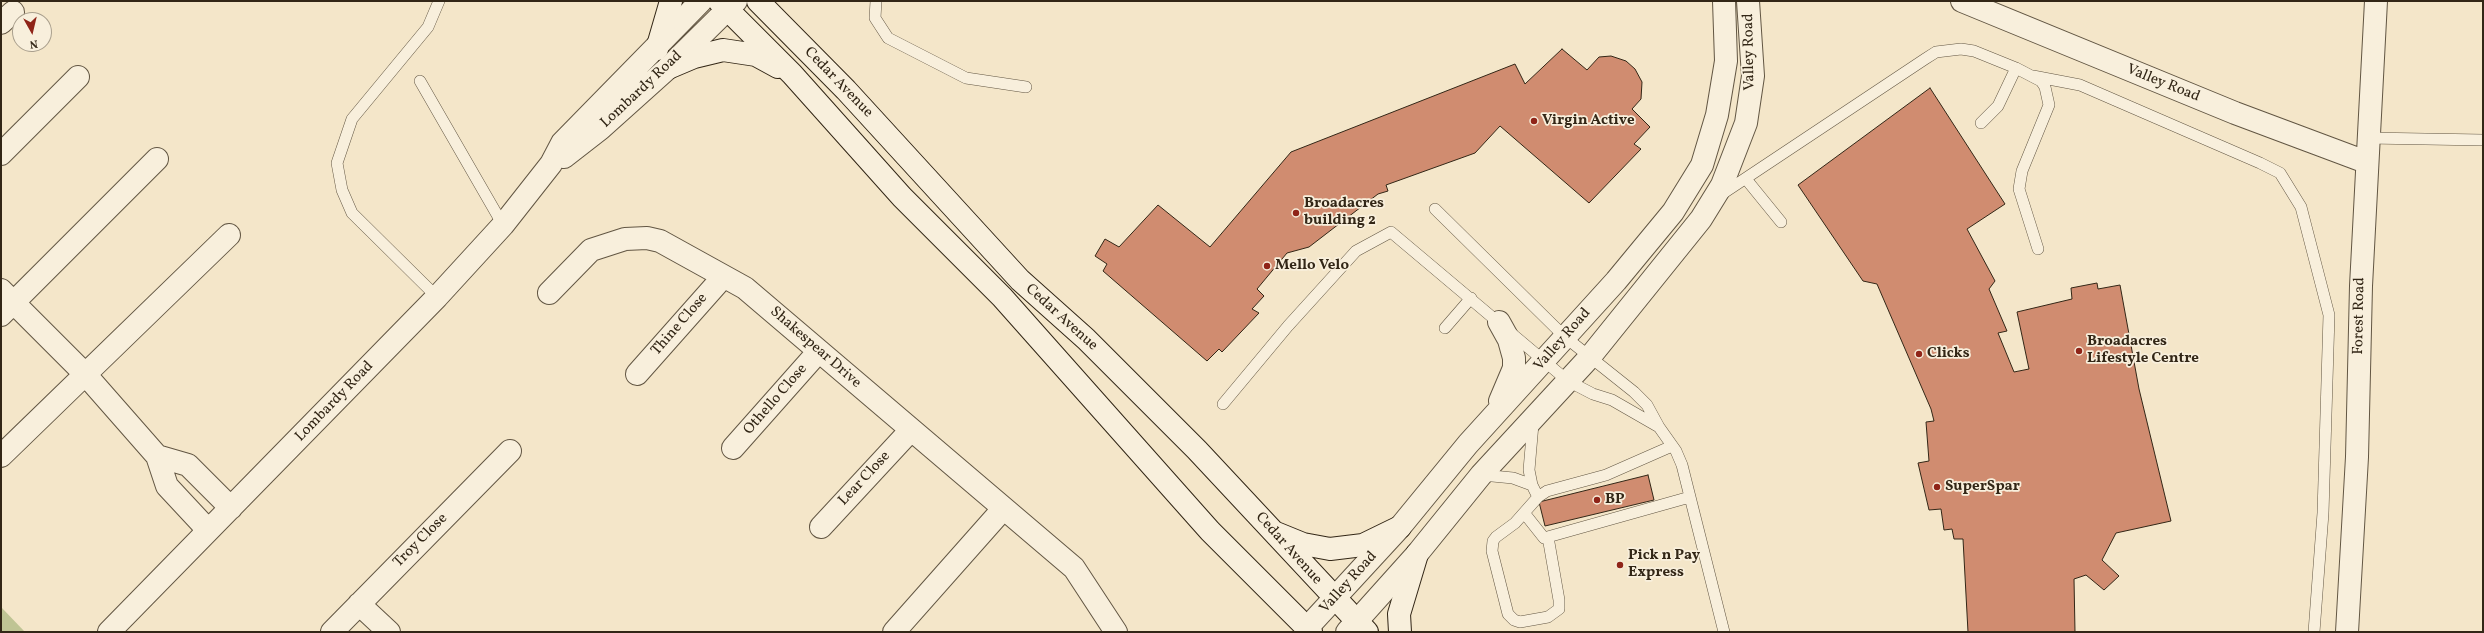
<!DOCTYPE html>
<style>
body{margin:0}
#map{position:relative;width:2484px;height:633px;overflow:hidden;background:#f4e6c9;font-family:Vollkorn,serif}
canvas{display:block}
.frame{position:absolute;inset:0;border:2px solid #322616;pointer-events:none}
.north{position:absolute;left:12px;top:12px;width:40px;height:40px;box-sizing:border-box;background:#f8efdc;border:1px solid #a99f8d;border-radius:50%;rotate:172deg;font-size:11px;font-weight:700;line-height:16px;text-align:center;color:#322616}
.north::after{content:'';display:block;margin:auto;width:14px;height:18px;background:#8f2418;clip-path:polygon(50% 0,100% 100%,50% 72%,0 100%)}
</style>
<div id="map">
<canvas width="2484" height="633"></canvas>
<div class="frame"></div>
<div class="north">N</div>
</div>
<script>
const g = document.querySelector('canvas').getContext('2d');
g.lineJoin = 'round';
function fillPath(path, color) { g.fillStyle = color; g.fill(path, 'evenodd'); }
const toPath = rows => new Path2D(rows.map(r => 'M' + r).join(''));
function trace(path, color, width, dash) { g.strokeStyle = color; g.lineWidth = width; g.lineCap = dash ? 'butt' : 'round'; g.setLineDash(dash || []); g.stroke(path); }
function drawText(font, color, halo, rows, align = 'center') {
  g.font = font + ' Vollkorn,serif'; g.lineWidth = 3.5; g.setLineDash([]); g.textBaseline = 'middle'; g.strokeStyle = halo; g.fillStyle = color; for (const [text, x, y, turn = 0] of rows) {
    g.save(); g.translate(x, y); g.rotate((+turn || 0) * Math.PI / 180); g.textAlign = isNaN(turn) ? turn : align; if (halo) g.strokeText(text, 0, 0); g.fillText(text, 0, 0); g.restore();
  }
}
const green = toPath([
 [1,607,25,632,1,632]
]);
const building = toPath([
 [1562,49,1587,70,1599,57,1611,56,1626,61,1635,69,1642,82,1641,99,1632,109,1650,127,1634,144,1641,149,1589,203,1500,126,1475,153,1386,185,1388,191,1378,194,1309,247,1287,253,1257,289,1264,296,1252,309,1259,313,1222,352,1219,349,1207,361,1103,271,1107,264,1095,256,1105,239,1119,247,1158,205,1210,247,1291,152,1515,64,1525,84,1562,49],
 [1930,88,2005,204,1967,229,1995,281,1989,289,2007,331,1998,333,2014,372,2029,369,2017,312,2072,299,2071,288,2097,283,2098,289,2120,285,2139,389,2171,521,2116,533,2102,560,2119,576,2104,590,2086,575,2074,579,2075,632,1968,632,1963,539,1954,539,1952,529,1944,530,1941,509,1929,510,1918,463,1929,461,1926,422,1934,421,1931,409,1877,284,1863,281,1798,185,1930,88],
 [1648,475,1654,500,1545,526,1539,502,1648,475]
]);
const service = toPath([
 [876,1,875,18,888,38,966,78,1026,87],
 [2033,76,2080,85,2260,163,2280,173,2301,207,2329,315,2323,513,2314,632],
 [420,81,503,225],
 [1981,123,1998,106,2016,68],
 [2368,138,2483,140],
 [1746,179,1781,222],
 [1722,194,1925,59,1936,52,1961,49,1974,51,2016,68,2041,81,2045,87,2049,105,2022,171,2019,189,2038,249],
 [1435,209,1565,337,1634,392,1647,405,1659,427,1676,451,1682,465,1724,632],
 [437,297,352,213,342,190,337,163,352,119,428,27,439,1],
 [1445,328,1471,298],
 [1223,404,1288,326,1356,251,1391,232,1568,381,1593,394,1612,400,1659,427],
 [1533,424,1529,470,1532,485,1538,497],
 [1482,475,1513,478,1532,485],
 [1525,514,1544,538,1690,497],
 [1548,537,1559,600,1559,609,1548,617,1520,622,1514,620,1508,614,1492,551,1493,541,1496,537,1515,523,1538,497,1547,491,1606,475,1672,446]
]);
const minor = toPath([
 [1962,1,2235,113,2366,162],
 [1,23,13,12],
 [1,154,78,77],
 [564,157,600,129,668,68,736,1],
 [1,290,85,374,157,456,167,486,208,530],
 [549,293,591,250,625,239,647,238,660,241,745,288,1074,568,1116,632],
 [1,315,157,159],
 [637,374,723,277],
 [733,448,819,351],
 [1,456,229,235],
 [157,456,188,465,231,508],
 [821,527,910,431],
 [359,604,389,632],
 [109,632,437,297,503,225,551,164,562,143,701,1],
 [332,632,510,451],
 [894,632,1003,509],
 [2347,632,2357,457,2361,286,2376,1]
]);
const tertiary = toPath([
 [1499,322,1509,340,1514,358,1514,368,1500,401],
 [1307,628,1400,527,1468,444,1616,281,1673,212,1702,165,1717,115,1726,61,1724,1],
 [1347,632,1417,554,1481,475,1589,358,1701,219,1722,185,1746,123,1753,76,1748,1]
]);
const secondary = toPath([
 [719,1,792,74,902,197,1002,297,1210,531,1311,632],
 [758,1,846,90,1020,280,1086,339,1197,450,1367,632],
 [657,49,671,1],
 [668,68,694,57,723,50,756,55,778,67],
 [1276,533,1303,544,1330,549,1363,545,1400,527],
 [1400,632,1399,614,1417,554]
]);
const markers = [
 [1534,121,4,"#8f2418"],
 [1296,213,4,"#8f2418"],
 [1267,266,4,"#8f2418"],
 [2079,351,4,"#8f2418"],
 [1919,354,4,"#8f2418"],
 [1937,487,4,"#8f2418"],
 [1597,500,4,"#8f2418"],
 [1620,565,4,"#8f2418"]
];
const streetNames = [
 ["Valley Road",1750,52,-91],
 ["Cedar Avenue",838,83,46],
 ["Valley Road",2163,84,22],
 ["Lombardy Road",642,90,-43],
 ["Forest Road",2360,316,-89],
 ["Cedar Avenue",1061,318,42],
 ["Thine Close",680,325,-49],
 ["Valley Road",1563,340,-49],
 ["Shakespear Drive",815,348,41],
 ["Othello Close",776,400,-49],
 ["Lombardy Road",335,402,-46],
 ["Lear Close",865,479,-47],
 ["Troy Close",421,541,-45],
 ["Cedar Avenue",1288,549,48],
 ["Valley Road",1349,583,-48]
];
const poiNames = [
 ["Virgin Active",1542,121],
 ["Broadacres",1304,204],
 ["building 2",1304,221],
 ["Mello Velo",1275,266],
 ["Broadacres",2087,342],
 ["Lifestyle Centre",2087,359],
 ["Clicks",1927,354],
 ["SuperSpar",1945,487],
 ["BP",1605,500],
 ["Pick n Pay",1628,556],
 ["Express",1628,573]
];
fillPath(green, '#bfc494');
fillPath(building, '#d08c70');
trace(building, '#322616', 1);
trace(service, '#625643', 12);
trace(minor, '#625643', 24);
trace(tertiary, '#625643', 24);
trace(secondary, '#322616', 24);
trace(service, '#f8efdc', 11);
trace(minor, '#f8efdc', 22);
trace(tertiary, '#f8efdc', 22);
trace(secondary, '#f8efdc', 22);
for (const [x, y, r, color] of markers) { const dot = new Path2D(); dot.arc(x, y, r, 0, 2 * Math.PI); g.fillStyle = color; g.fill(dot); trace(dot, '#f8efdc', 1.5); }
drawText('15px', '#322616', '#f8efdc', streetNames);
drawText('bold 15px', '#322616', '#f8efdc', poiNames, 'left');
</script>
